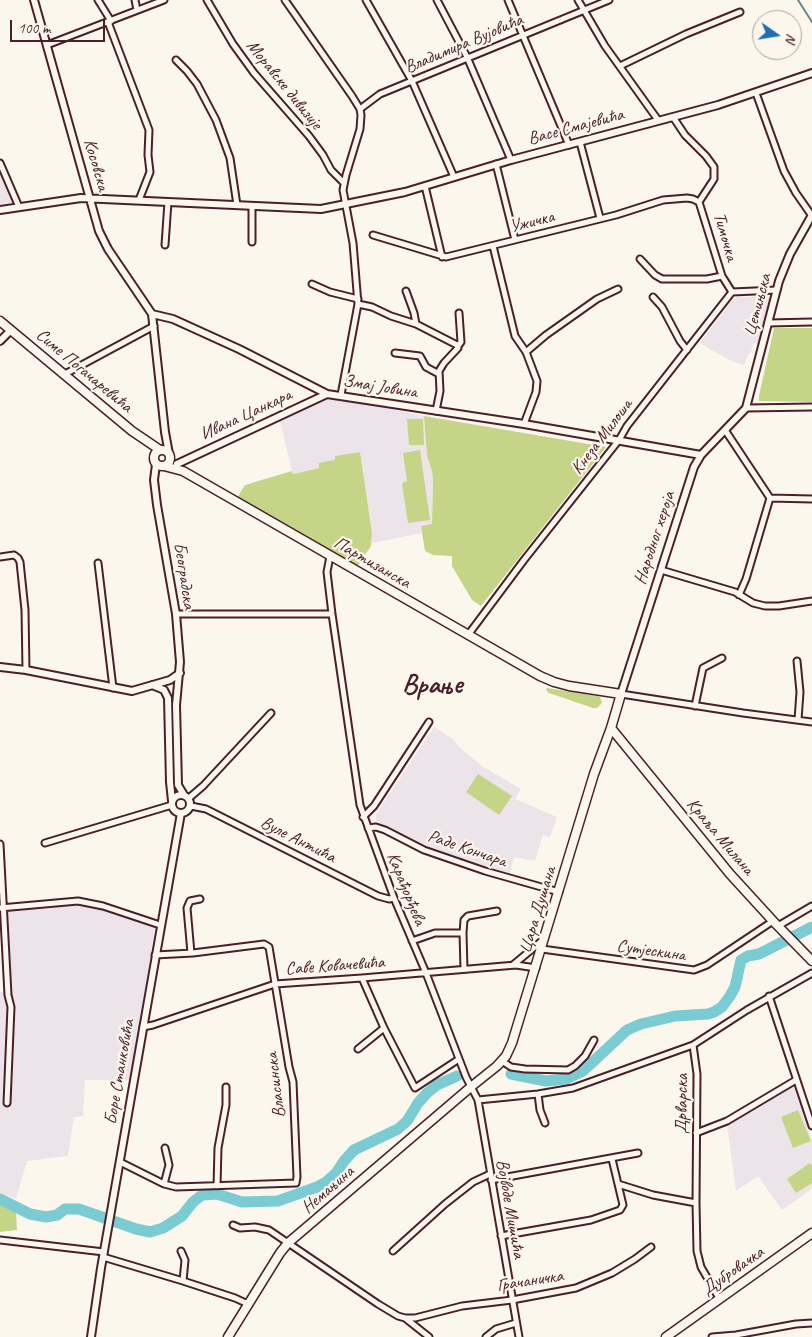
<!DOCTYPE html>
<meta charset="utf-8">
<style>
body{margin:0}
#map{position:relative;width:812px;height:1337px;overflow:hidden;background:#fbf7ec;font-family:Caveat,sans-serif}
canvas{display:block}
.north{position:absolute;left:752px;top:10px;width:50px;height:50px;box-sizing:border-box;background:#fbf7ec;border:1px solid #b4a19f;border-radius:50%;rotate:103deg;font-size:14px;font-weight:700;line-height:20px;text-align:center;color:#4a1f2b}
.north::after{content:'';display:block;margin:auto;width:18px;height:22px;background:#1f6fb2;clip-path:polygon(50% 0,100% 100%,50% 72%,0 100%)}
.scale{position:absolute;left:10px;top:20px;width:95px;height:22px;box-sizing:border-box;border:2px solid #4a1f2b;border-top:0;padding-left:6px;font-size:15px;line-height:18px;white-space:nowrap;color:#4a1f2b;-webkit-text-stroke:4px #fbf7ec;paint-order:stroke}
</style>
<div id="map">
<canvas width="812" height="1337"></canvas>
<div class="north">N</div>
<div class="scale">100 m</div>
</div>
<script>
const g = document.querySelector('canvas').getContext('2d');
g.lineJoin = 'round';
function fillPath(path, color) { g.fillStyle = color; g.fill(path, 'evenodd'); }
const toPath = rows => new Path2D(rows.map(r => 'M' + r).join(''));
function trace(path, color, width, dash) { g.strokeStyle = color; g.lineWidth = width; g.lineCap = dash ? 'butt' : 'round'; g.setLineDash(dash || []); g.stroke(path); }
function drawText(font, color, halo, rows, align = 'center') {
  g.font = font + ' Caveat,sans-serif'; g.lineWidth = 4.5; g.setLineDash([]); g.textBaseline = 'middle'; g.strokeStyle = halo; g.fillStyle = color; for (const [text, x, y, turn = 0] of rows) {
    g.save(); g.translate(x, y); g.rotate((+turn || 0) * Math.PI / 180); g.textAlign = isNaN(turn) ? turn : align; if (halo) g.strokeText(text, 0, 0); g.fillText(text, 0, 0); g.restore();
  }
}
const built = toPath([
 [0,171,14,203,0,205],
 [738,297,771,297,758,344,753,343,751,353,749,353,744,365,729,360,700,343,733,299],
 [339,398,424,416,427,456,432,471,433,481,432,524,421,526,422,533,372,543,372,533,360,452,335,456,335,460,320,468,293,474,279,418,327,399],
 [434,727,453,739,458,746,482,766,521,789,515,799,557,817,550,837,543,835,535,861,514,857,510,873,432,851,376,821,376,814],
 [77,904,116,912,155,928,130,1080,85,1080,83,1116,74,1117,68,1156,27,1161,16,1199,0,1193,0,992,11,992,8,909],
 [793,1085,812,1141,812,1189,782,1210,758,1176,736,1191,727,1123]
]);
const green = toPath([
 [774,328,812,328,812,402,759,401,759,396],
 [424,416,606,447,481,606,472,600,452,566,452,556,433,555,425,551,421,526,432,524,433,481,432,471,427,456],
 [407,419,423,419,424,445,409,445],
 [420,450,430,520,408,523,402,483,407,481,403,453],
 [360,452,372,533,371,546,355,570,321,551,275,518,235,501,245,485,292,471,293,474,319,468,319,463,335,460,335,456],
 [547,688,597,696,600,697,602,703,597,708,593,708,549,693,546,690],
 [478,774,512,796,499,815,466,792],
 [798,1110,811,1141,793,1148,781,1117],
 [810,1163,812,1166,812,1183,796,1193,787,1179],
 [0,1203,16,1212,17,1230,0,1232]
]);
const stream = toPath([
 [798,0,812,22]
]);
const river = toPath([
 [511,1074,546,1081,566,1079,583,1071,627,1030,641,1024,675,1016,708,1014,714,1012,722,1007,730,996,735,987,741,960,748,956,759,954,812,927],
 [0,1199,30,1214,46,1217,57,1215,65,1209,79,1209,136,1229,150,1232,163,1228,182,1216,193,1202,202,1195,217,1194,242,1202,278,1201,317,1187,326,1182,336,1173,344,1161,354,1150,398,1129,407,1121,418,1103,427,1093,437,1085,457,1076]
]);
const minor = toPath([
 [98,0,111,21],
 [135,0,137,10],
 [207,0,233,44,254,73,309,136,323,155,331,170,344,183],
 [285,0,352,96,360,109,361,115,360,129,346,175,343,190,353,243,358,304,341,395],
 [366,0,412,81,454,177],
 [437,0,467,57,511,160],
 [508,0,569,145],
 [578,0,605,46,658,120],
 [108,22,149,130,148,155,150,172,139,200],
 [47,45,164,0],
 [176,60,187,71,197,84,216,120,230,158,237,205],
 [620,66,686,34,740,12],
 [756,93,784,171,796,193,812,216],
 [360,109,380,94,609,0],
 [673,117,685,135,706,156,714,167,714,179,699,202],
 [580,142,600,218],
 [0,163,19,207],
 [496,164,515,240],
 [425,186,442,257],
 [699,202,722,276,732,292],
 [373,235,446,257,616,215,663,200,687,198,693,199,699,202],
 [252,242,252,206],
 [165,245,168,202],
 [493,246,515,336,526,352,537,381,536,392,524,424],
 [640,259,655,275,662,279,707,279,722,276],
 [312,284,330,292,358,299],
 [406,291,414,313,416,324],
 [653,297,662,307,680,341,687,350],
 [358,304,372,307,391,316,416,324,457,345,458,348,444,363,439,371,440,391,436,411],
 [768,323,812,322],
 [458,346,461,342,459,313],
 [526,352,546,335,597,299,618,289],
 [395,353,420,356,426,367,439,374],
 [65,374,154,326],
 [746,408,812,407],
 [725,430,770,498,746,579,739,595],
 [770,498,812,499],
 [330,556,327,572,332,614,360,805,394,898,426,973,466,1077,478,1100,519,1337],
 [0,557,14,555,18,558,20,562,25,610,26,670],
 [98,563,113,688],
 [661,570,735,592,753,603,765,606,779,606,812,601],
 [176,614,332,614],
 [468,635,524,560,619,440,627,426,732,292,777,290],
 [797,661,800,692,798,720],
 [621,694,743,713,812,722],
 [695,706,703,668,722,658],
 [189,798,203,786,271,713],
 [191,806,206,809,378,896,389,899,394,898],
 [363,817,374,806,429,722],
 [368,828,376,827,385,830,424,850,485,871,559,892],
 [45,843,172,805],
 [0,844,8,995,11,1007,7,1103],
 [0,908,78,901,103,906,160,925],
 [778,926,812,906],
 [412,941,435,933,463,933],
 [542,949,694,970,707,965,773,921],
 [191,953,187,908,190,901,200,899],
 [513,965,543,940],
 [464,969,463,933,464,920,468,916,497,911],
 [362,978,384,1028,415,1088,459,1059],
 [769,996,812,1126],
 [143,1027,153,1025,275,984,362,978,516,965,536,968],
 [358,1049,384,1028],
 [502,1061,511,1067,525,1069,568,1070,575,1066,585,1056,594,1040],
 [538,1094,540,1110,545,1123],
 [478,1100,538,1094,573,1088,693,1045],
 [696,1133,727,1121,796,1080],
 [120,1162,164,1184,176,1187,296,1183,297,1177,293,1082,289,1067,269,947,264,944,193,953,155,955],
 [491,1180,638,1153],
 [164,1184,169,1165,165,1148],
 [618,1184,653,1195,696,1203],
 [217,1186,218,1148,226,1105,226,1087],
 [233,1225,240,1228,255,1227,269,1230,378,1304,398,1316,405,1318,415,1318,462,1306,512,1300,576,1288,612,1273,635,1259,651,1247],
 [501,1236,591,1220,620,1210,623,1205,612,1159],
 [0,1240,104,1252],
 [181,1251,185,1260,183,1281],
 [393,1251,445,1204,473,1182,490,1174],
 [103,1257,183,1281,235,1298,248,1304],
 [719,1298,701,1267,697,1251,696,1203,697,1074,693,1045,747,1010,812,973],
 [405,1318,429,1337],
 [486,1337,496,1329,516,1323],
 [712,1337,736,1335,796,1324,812,1323]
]);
const tertiary = toPath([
 [34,0,99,231,108,249,152,314,165,432,169,454],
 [0,210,81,198,321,209,405,192,511,160,718,105,812,73],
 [152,314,173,319,239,349,327,394,524,424,701,455],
 [0,341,11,330],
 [156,464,154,480,157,505,176,614,180,662,176,705,178,785,184,795],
 [177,464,327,394],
 [0,667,26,670,132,691,170,680,180,673],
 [152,685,164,690,168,698,170,782,172,801],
 [621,694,694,467,701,455,746,408,779,281,790,254,812,215],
 '172 804a9 9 0 1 1 18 0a9 9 0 1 1-18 0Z',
 [91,1337,101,1268,181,813]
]);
const secondary = toPath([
 [0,321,132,431,160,450],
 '154 458a8 8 0 1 1 16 0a8 8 0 1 1-16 0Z',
 [164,466,183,471,540,676,554,682,569,686,621,694,611,728,594,774,512,1043,506,1056,497,1066,472,1086,288,1243,280,1253,228,1337],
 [611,728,730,874,773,921,812,961],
 [666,1337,812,1233]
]);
const streetNames = [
 ["Владимира Вујовића",464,44,-23],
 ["Моравске дивизије",284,85,51],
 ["Васе Смајевића",576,127,-15],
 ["Косовска",96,165,74],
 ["Ужичка",532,222,-14],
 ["Тимочка",725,237,74],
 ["Цетињска",758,305,-75],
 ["Симе Погачаревића",84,371,40],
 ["Змај Јовина",380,387,9],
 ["Ивана Цанкара",246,415,-25],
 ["Кнеза Милоша",602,437,-53],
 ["Народног хероја",655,538,-72],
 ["Партизанска",372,563,30],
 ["Београдска",184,576,81],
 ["Краља Милана",720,837,50],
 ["Вуле Антића",298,840,27],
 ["Раде Кончара",467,849,19],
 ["Карађорђева",406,889,68],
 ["Цара Душана",538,910,-73],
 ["Сутјескина",651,951,8],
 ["Саве Ковачевића",335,966,-4],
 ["Боре Станковића",120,1072,-80],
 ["Власинска",276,1085,-97],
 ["Дрварска",682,1104,-90],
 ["Немањина",328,1190,-41],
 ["Војводе Мишића",510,1209,80],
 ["Дубровачка",733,1271,-35],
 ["Грачаничка",530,1281,-9]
];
const townNames = [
 ["Врање",432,686]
];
fillPath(built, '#ede4ea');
fillPath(green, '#c6d488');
trace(stream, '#67868f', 2);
trace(river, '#7acbd2', 11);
trace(minor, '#4a1f2b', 9);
trace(tertiary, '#4a1f2b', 10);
trace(secondary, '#4a1f2b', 11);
trace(minor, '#fbf7ec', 5);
trace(tertiary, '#fbf7ec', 6);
trace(secondary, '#fbf7ec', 8);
drawText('18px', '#4a1f2b', '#fbf7ec', streetNames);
drawText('bold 28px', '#4a1f2b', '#fbf7ec', townNames);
</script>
